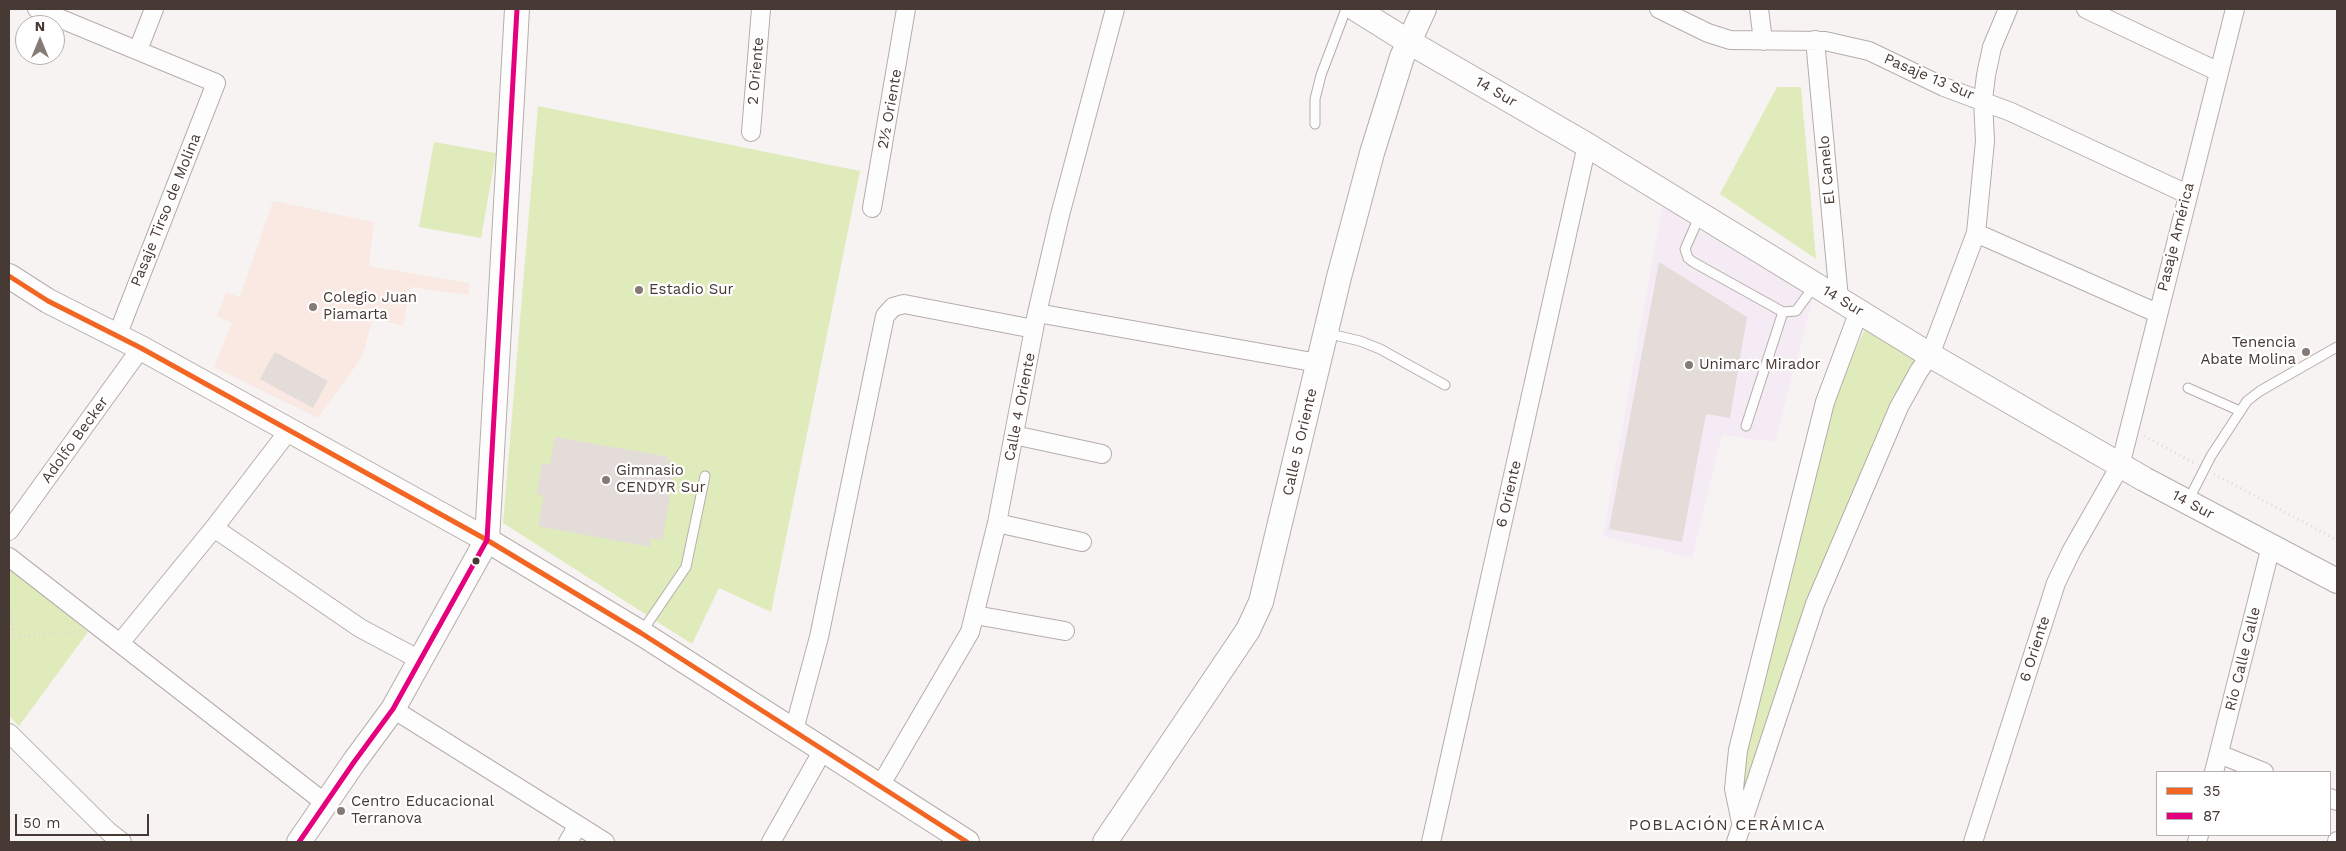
<!DOCTYPE html>
<meta charset="utf-8">
<style>
body{margin:0}
#map{position:relative;width:2346px;height:851px;overflow:hidden;background:#f7f3f2;font-family:"Work Sans",sans-serif}
canvas{display:block}
.frame{position:absolute;inset:0;border:10px solid #473933;pointer-events:none}
.legend{position:absolute;left:2156px;top:771px;width:175px;height:65px;box-sizing:border-box;background:#fff;border:1px solid #b5b0ad;margin:0;padding:6px 9px;list-style:none;font-size:15px;color:#473933}
.legend li{display:flex;align-items:center;gap:10px;height:25px}
.legend b{width:25px;border:1px solid #b5b0ad}
.north{position:absolute;left:15px;top:15px;width:50px;height:50px;box-sizing:border-box;background:#fff;border:1px solid #b5b0ad;border-radius:50%;rotate:0deg;font-size:14px;font-weight:700;line-height:20px;text-align:center;color:#473933}
.north::after{content:'';display:block;margin:auto;width:18px;height:22px;background:#857a76;clip-path:polygon(50% 0,100% 100%,50% 72%,0 100%)}
.scale{position:absolute;left:15px;top:814px;width:134px;height:22px;box-sizing:border-box;border:2px solid #473933;border-top:0;padding-left:6px;font-size:15px;line-height:18px;white-space:nowrap;color:#473933;-webkit-text-stroke:4px #fff;paint-order:stroke}
</style>
<div id="map">
<canvas width="2346" height="851"></canvas>
<div class="frame"></div>
<ul class="legend">
<li><b style="height:6px;background:#f26522"></b>35</li>
<li><b style="height:6px;background:#e5007d"></b>87</li>
</ul>
<div class="north">N</div>
<div class="scale">50 m</div>
</div>
<script>
const g = document.querySelector('canvas').getContext('2d');
g.lineJoin = 'round';
function fillPath(path, color) { g.fillStyle = color; g.fill(path, 'evenodd'); }
const toPath = rows => new Path2D(rows.map(r => 'M' + r).join(''));
function trace(path, color, width, dash) { g.strokeStyle = color; g.lineWidth = width; g.lineCap = dash ? 'butt' : 'round'; g.setLineDash(dash || []); g.stroke(path); }
function drawText(font, color, halo, rows, align = 'center') {
  g.font = font + ' "Work Sans",sans-serif'; g.lineWidth = 4.5; g.setLineDash([]); g.textBaseline = 'middle'; g.strokeStyle = halo; g.fillStyle = color; for (const [text, x, y, turn = 0] of rows) {
    g.save(); g.translate(x, y); g.rotate((+turn || 0) * Math.PI / 180); g.textAlign = isNaN(turn) ? turn : align; if (halo) g.strokeText(text, 0, 0); g.fillText(text, 0, 0); g.restore();
  }
}
const commercial = toPath([
 [1662,206,1814,294,1775,442,1722,435,1692,558,1603,536]
]);
const built = toPath([
 [273,201,374,222,369,266,469,283,469,295,410,287,403,326,373,318,362,357,318,418,214,367,232,323,217,316,226,292,240,297]
]);
const green = toPath([
 [1777,87,1801,87,1816,259,1720,194],
 [538,106,860,171,771,612,719,588,692,644,503,523],
 [434,142,496,153,481,238,419,227],
 [1868,323,1920,356,1743,811,1739,785,1829,404],
 [9,568,13,568,88,632,19,726,9,716]
]);
const building = toPath([
 [1659,262,1747,317,1730,418,1706,414,1682,542,1609,529],
 [275,352,328,381,313,408,260,379],
 [555,437,669,457,668,461,676,463,662,540,651,538,650,547,538,526,544,496,537,494,542,463,550,465]
]);
const path = toPath([
 [2144,436,2194,463],
 [2214,474,2337,540],
 [9,609,14,636],
 [9,637,78,632]
]);
const lane = toPath([
 [1315,124,1315,99,1321,75,1346,9],
 [1700,215,1685,249,1688,258,1693,262,1783,312,1796,311,1815,285],
 [1326,333,1360,341,1380,349,1445,385],
 [2188,388,2240,411],
 [1746,426,1783,312],
 [2188,501,2211,456,2247,401,2260,391,2337,347],
 [641,633,686,567,705,476]
]);
const street = toPath([
 [37,9,216,83,117,336],
 [1659,9,1708,33,1730,40,1825,41,1869,51,1944,87,2011,112,2187,194],
 [1759,9,1763,41],
 [2086,9,2219,72],
 [1815,40,1839,299],
 [138,50,154,9],
 [751,132,761,9],
 [872,208,906,9],
 [1976,233,2157,313],
 [1037,313,1318,363],
 [1014,435,1102,454],
 [997,523,1082,542],
 [214,528,360,628,420,660],
 [9,531,141,348],
 [9,557,325,803],
 [975,615,1065,631],
 [120,643,214,528,290,429],
 [393,709,605,842],
 [794,730,819,637,885,316,893,307,904,304,1034,329],
 [9,733,109,832,122,842],
 [2219,754,2264,772],
 [2214,772,2271,546],
 [880,786,970,632,997,523,1037,313,1060,215,1115,9],
 [2330,798,2337,801],
 [1742,827,1734,789,1738,750,1825,402,1859,311],
 [568,842,578,825],
 [771,842,823,750],
 [1431,842,1587,145],
 [1736,842,1815,604,1899,407,1919,371,1930,355,1976,233,1985,141,1983,100,1986,75,1992,47,2008,9],
 [1973,842,2056,583,2072,550,2120,466,2235,9],
 [2197,842,2199,835],
 [2337,842,2337,841]
]);
const secondary = toPath([
 [1356,9,1404,39,1587,145,1930,355,2144,479,2337,581],
 [9,276,48,301,141,348,487,540,641,633,967,842],
 [299,842,354,762,393,709,487,540,517,9],
 [1105,842,1248,630,1261,602,1339,277,1372,153,1402,57,1424,9]
]);
const bus1 = toPath([
 [9,276,48,301,141,348,487,540,641,633,967,842]
]);
const bus2 = toPath([
 [299,842,354,762,393,709,487,540,517,9]
]);
const markers = [
 [639,290,5,"#857a76"],
 [313,307,5,"#857a76"],
 [2306,352,5,"#857a76"],
 [1689,365,5,"#857a76"],
 [606,480,5,"#857a76"],
 [476,561,4.5,"#473933"],
 [341,811,5,"#857a76"]
];
const streetNames = [
 ["2 Oriente",756,71,-85],
 ["Pasaje 13 Sur",1929,77,23],
 ["14 Sur",1496,92,30],
 ["2½ Oriente",890,109,-80],
 ["El Canelo",1827,170,-95],
 ["Pasaje Tirso de Molina",166,210,-68],
 ["Pasaje América",2176,237,-76],
 ["14 Sur",1843,301,31],
 ["Calle 4 Oriente",1020,407,-79],
 ["Adolfo Becker",75,440,-54],
 ["Calle 5 Oriente",1300,442,-77],
 ["6 Oriente",1509,494,-77],
 ["14 Sur",2193,505,28],
 ["6 Oriente",2035,649,-72],
 ["Río Calle Calle",2243,659,-76]
];
const poiNames = [
 ["Estadio Sur",649,290],
 ["Colegio Juan",323,298],
 ["Piamarta",323,315],
 ["Tenencia",2296,343,"right"],
 ["Abate Molina",2296,360,"right"],
 ["Unimarc Mirador",1699,365],
 ["Gimnasio",616,471],
 ["CENDYR Sur",616,488],
 ["Centro Educacional",351,802],
 ["Terranova",351,819]
];
const neighbourhoodNames = [
 ["POBLACIÓN CERÁMICA",1727,825]
];
fillPath(commercial, '#f4ebf5');
fillPath(built, '#f9e9e2');
fillPath(green, '#dfebbb');
fillPath(building, '#e4dcd9');
trace(lane, '#b5adaa', 11);
trace(street, '#b5adaa', 20);
trace(secondary, '#b5adaa', 26);
trace(path, '#dcdad9', 3, [1, 4]);
trace(lane, '#fefdfd', 9);
trace(street, '#fefdfd', 18);
trace(secondary, '#fefdfd', 24);
trace(bus1, '#f26522', 5);
trace(bus2, '#e5007d', 5);
for (const [x, y, r, color] of markers) { const dot = new Path2D(); dot.arc(x, y, r, 0, 2 * Math.PI); g.fillStyle = color; g.fill(dot); trace(dot, '#fff', 2); }
drawText('15px', '#473933', '#fff', streetNames);
drawText('15px', '#473933', '#fff', poiNames, 'left');
g.letterSpacing = '1px';
drawText('16px', '#473933', '#fff', neighbourhoodNames);
g.letterSpacing = '0px';
</script>
